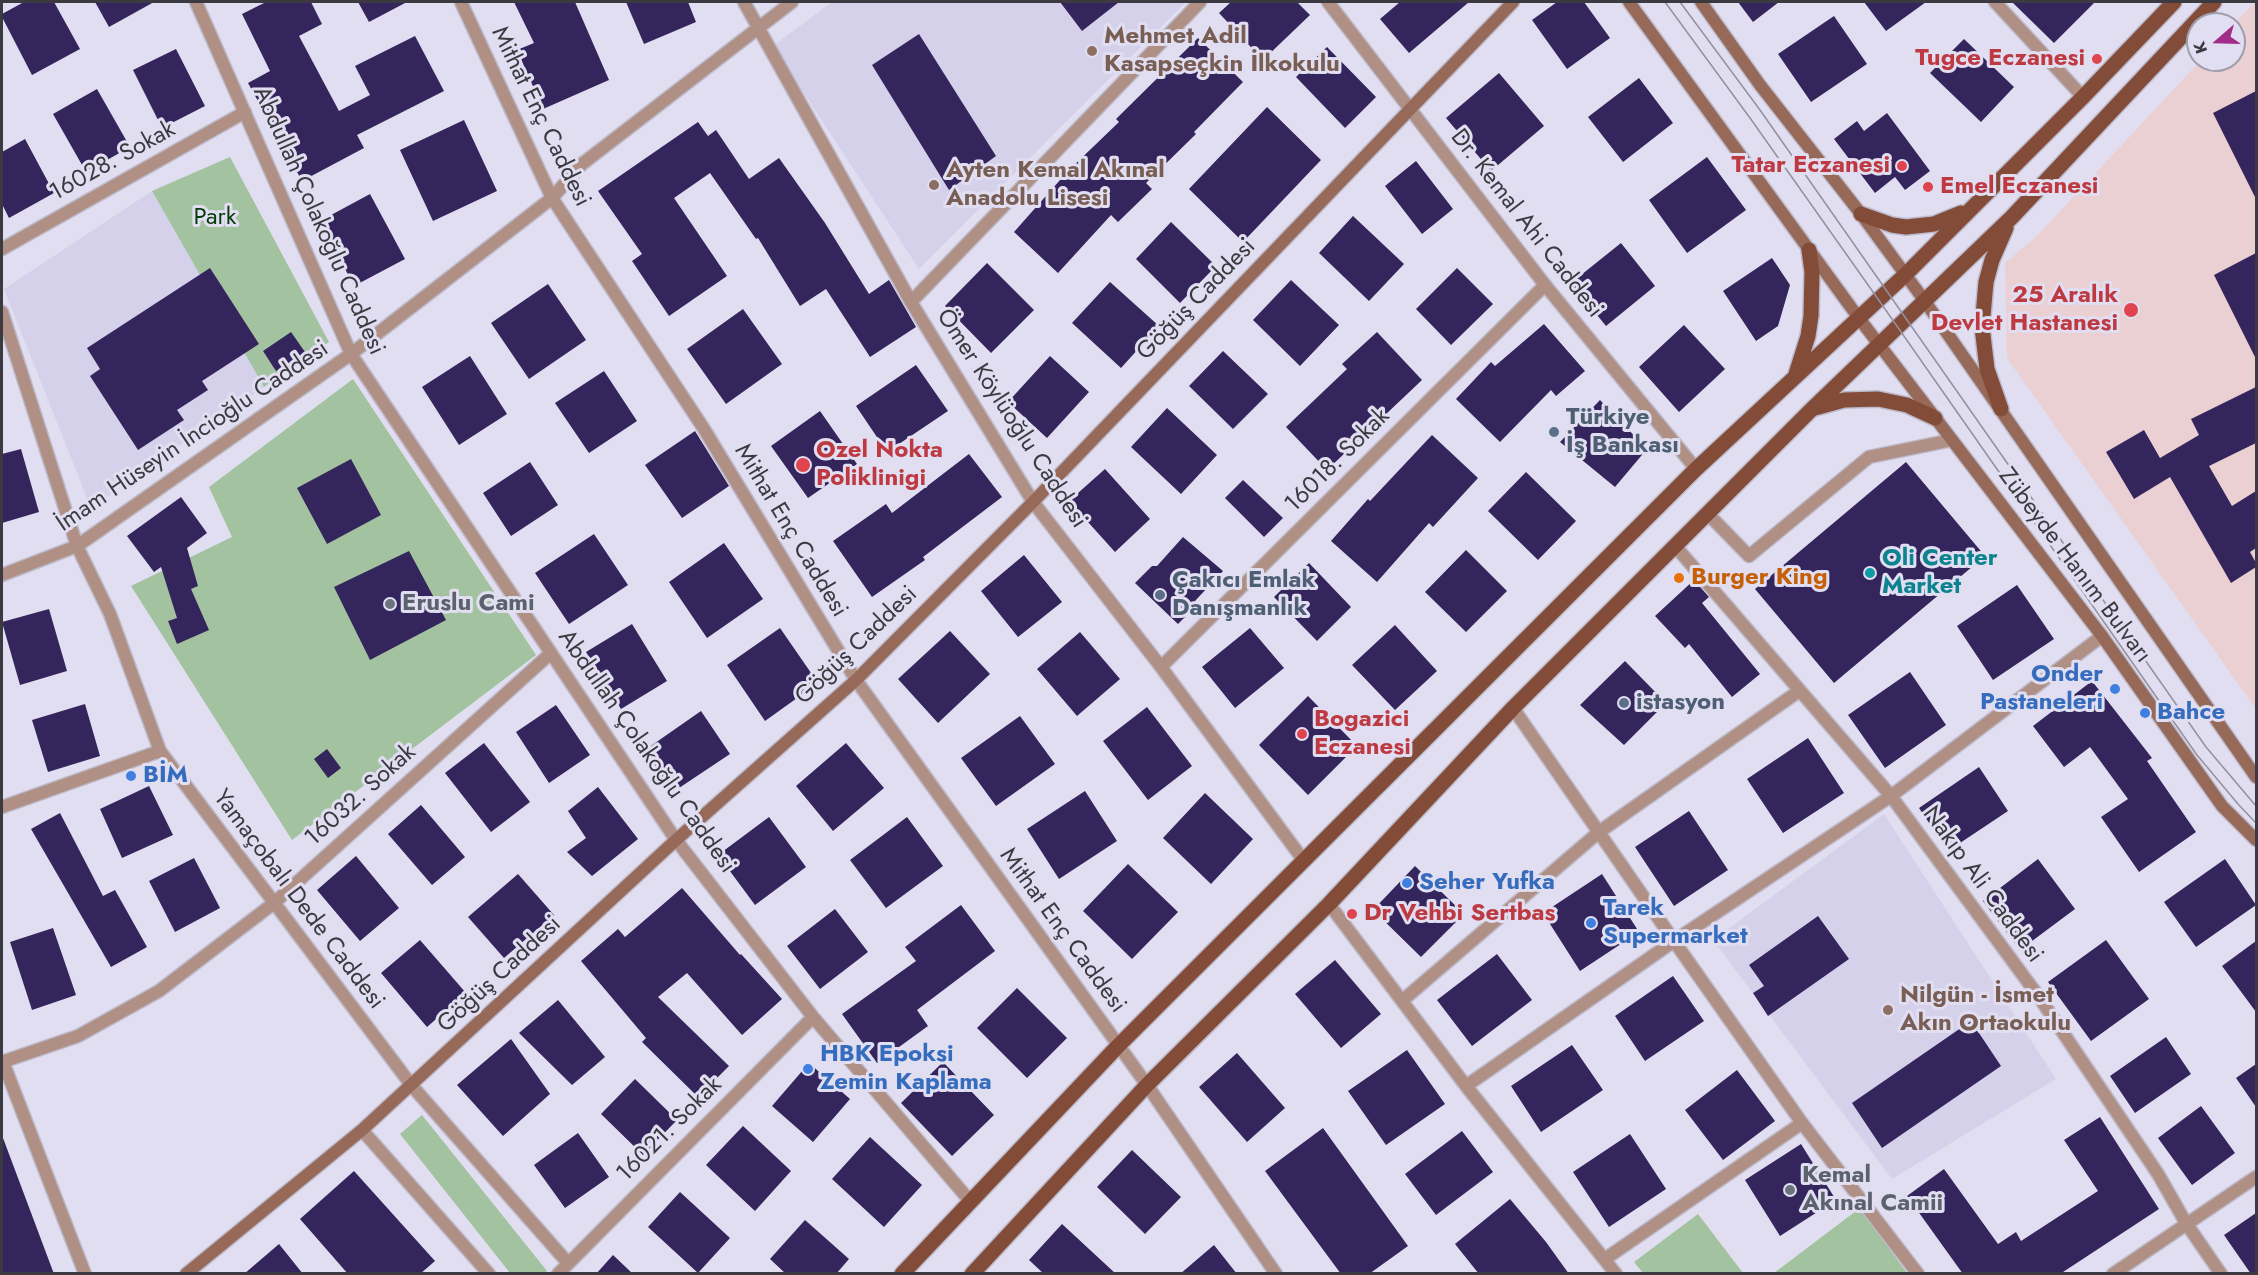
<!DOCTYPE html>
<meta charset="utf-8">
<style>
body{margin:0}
#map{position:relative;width:2258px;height:1275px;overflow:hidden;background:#e1def1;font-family:Jost,sans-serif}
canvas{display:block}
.frame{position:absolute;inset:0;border:3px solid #3b3a41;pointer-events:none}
.north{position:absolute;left:2186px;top:12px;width:60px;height:60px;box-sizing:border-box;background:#e1def1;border:2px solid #9f9cab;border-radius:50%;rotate:250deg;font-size:16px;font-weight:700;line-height:24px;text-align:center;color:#3b3a41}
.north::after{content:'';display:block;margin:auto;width:21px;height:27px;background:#a12d88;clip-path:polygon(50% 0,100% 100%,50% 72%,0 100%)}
</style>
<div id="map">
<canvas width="2258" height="1275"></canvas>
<div class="frame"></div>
<div class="north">K</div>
</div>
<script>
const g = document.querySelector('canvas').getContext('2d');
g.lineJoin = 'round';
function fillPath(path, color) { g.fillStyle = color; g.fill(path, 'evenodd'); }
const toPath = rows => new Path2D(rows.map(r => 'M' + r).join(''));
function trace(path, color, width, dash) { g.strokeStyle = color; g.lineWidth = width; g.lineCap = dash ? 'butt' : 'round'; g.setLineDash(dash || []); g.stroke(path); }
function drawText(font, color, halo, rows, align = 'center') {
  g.font = font + ' Jost,sans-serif'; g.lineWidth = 6; g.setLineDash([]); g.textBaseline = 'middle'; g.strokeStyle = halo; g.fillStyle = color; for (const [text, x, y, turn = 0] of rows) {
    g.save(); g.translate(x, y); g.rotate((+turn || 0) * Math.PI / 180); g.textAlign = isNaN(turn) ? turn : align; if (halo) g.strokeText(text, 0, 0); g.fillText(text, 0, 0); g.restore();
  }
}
const built = toPath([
 [832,2,1186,2,919,269,773,46],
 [152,191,264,387,91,508,4,289],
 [1884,814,2056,1079,1892,1179,1713,940]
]);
const medical = toPath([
 [2255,2,2256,2,2256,709,2007,358,2005,263,2037,236,2201,60,2234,60,2234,24]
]);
const green = toPath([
 [230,157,329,342,264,387,152,191],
 [353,379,536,655,292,840,131,586,232,537,209,487],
 [422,1115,547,1271,544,1273,510,1273,400,1134],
 [1860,1208,1907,1273,1774,1273],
 [1698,1214,1743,1273,1643,1273,1634,1262]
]);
const building = toPath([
 [24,2,54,2,80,49,32,75,2,17,2,14],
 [95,2,154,2,109,27],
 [266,2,311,2,322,24,299,36,339,111,370,95,355,66,415,36,444,91,357,135,364,148,302,181,248,83,270,71,242,14],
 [358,2,407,2,369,22],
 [514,2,575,2,609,80,543,109,517,50,534,43],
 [626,2,688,2,696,22,644,44],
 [1060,2,1119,2,1082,31],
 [1231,2,1297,2,1310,15,1263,60,1219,13],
 [1400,2,1469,2,1409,53,1380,19],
 [1557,2,1584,2,1610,38,1567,69,1532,20],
 [1738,2,1779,2,1753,22],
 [1864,2,1926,2,1886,31],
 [2012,2,2095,2,2054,43],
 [1834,16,1867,64,1811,102,1778,54],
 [919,34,996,156,949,190,872,65],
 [1198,38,1243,82,1194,132,1196,134,1146,183,1152,189,1118,222,1111,215,1058,273,1014,232,1068,171,1119,122,1116,119],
 [1964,39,2014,87,1981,122,1930,73],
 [1327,47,1376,97,1345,128,1296,77],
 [176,49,205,106,162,128,133,70],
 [1499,73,1544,126,1491,171,1446,118],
 [1639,78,1673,123,1623,162,1588,117],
 [97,89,130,147,86,172,53,114],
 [2256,91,2256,199,2213,113],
 [1267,107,1321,160,1243,242,1189,189],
 [1887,113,1930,171,1905,190,1895,177,1875,193,1834,139,1857,121,1864,131],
 [464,120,497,191,433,221,400,150],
 [698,122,708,136,716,130,749,179,779,158,825,223,869,294,889,280,916,327,870,357,826,289,800,306,758,238,756,239,710,173,674,198,727,276,669,316,632,261,642,254,598,191],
 [25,139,54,193,9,218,2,204,2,152],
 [1707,157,1746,210,1687,253,1649,200],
 [1416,161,1453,209,1422,234,1385,186],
 [370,194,405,259,354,286,320,221],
 [1353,216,1404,264,1369,301,1319,253],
 [1171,222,1216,266,1180,303,1136,259],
 [1621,243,1655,286,1606,326,1571,283],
 [2256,253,2256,359,2214,275],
 [1772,258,1790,285,1778,326,1756,341,1723,291],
 [987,263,1034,310,991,353,945,306],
 [210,268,259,344,202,381,208,390,177,410,184,420,138,450,90,376,100,369,87,348],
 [1457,268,1493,304,1451,345,1416,309],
 [1291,280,1339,325,1300,366,1253,320],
 [1110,282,1159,326,1121,368,1072,323],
 [548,284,586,340,529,379,491,323],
 [743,309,782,364,726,404,687,349],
 [1544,324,1585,371,1556,396,1551,390,1500,442,1456,399,1491,362,1495,366],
 [1684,325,1725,369,1679,412,1639,367],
 [291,332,305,352,276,371,263,351],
 [1377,332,1422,380,1327,470,1286,427,1347,369,1342,364],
 [1223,351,1268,394,1233,429,1189,386],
 [470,356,507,414,459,445,422,387],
 [1050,356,1089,392,1047,438,1008,402],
 [916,365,948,411,887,452,856,406],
 [604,371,637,421,589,453,555,403],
 [2256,387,2256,443,2209,466,2232,506,2256,491,2256,548,2250,552,2256,563,2256,567,2231,583,2170,477,2134,499,2106,452,2144,430,2160,458,2199,435,2191,419],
 [1600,400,1647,449,1615,487,1560,442],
 [1167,408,1217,455,1181,494,1131,447],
 [820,411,857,464,808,498,771,446],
 [695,431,729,486,682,518,645,465],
 [1432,435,1478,478,1433,527,1429,523,1377,582,1331,541,1368,499,1370,501],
 [21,449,39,512,2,523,2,454],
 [969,454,1002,497,923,557,925,560,872,597,833,541,886,504,892,513],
 [351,459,381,515,327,544,297,488],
 [530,462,558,505,511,536,483,493],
 [1906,462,1985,556,1834,683,1755,589],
 [1105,469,1150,519,1115,552,1069,501],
 [1526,472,1576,521,1538,560,1488,511],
 [1243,480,1283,518,1264,537,1225,498],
 [181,497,207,533,187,548,198,586,191,589,209,630,177,644,168,621,177,618,161,567,154,572,127,536],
 [594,534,628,585,569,624,535,573],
 [1183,537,1223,571,1195,601,1197,605,1178,624,1135,583,1152,566,1157,566],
 [724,543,763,599,707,638,669,582],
 [1466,550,1507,591,1466,632,1425,592],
 [409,551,446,620,370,660,334,587],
 [1024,555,1062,602,1018,637,981,591],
 [1309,563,1351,607,1317,641,1274,597],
 [1694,580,1709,597,1702,603,1760,674,1732,697,1689,644,1685,648,1655,616],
 [2017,585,2054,639,1993,680,1957,626],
 [49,609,67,671,20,685,2,622],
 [632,624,667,681,621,709,586,652],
 [1395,625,1437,671,1395,710,1352,665],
 [780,628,818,683,765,721,727,665],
 [1250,628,1284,668,1235,708,1202,667],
 [950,631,990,674,938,723,898,679],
 [1080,632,1120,679,1077,716,1037,669],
 [1625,661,1666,703,1624,745,1580,705],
 [1910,672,1946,725,1885,768,1848,715],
 [2092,681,2152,758,2147,761,2196,832,2139,872,2101,817,2128,799,2090,747,2064,767,2033,726],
 [1308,696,1357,746,1308,795,1259,745],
 [85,704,100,756,48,772,32,720],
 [556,705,590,755,549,783,516,732],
 [1147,707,1192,766,1148,800,1103,741],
 [701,711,730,754,673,792,645,750],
 [1020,716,1055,764,996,806,961,758],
 [1808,738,1844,793,1783,833,1747,779],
 [484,743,530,802,491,832,445,773],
 [846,743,884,788,833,831,796,786],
 [327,749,341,768,328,778,314,759],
 [1979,767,2008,811,1948,851,1919,808],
 [149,786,173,835,122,858,100,809],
 [598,787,638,839,592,876,567,852,586,838,568,811],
 [1085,791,1117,841,1059,879,1027,829],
 [1205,793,1253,839,1211,884,1163,838],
 [421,805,465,857,432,885,388,834],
 [1689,811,1728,870,1674,906,1635,847],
 [60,813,103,896,115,890,147,947,111,967,31,829],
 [769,817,806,867,755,905,718,855],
 [907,817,943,866,886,908,850,860],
 [356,856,399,908,360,941,317,890],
 [194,858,220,908,175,932,149,881],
 [2038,859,2075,909,2020,950,1983,901],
 [2225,859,2256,905,2196,947,2164,902],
 [1128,864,1178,912,1132,959,1083,911],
 [1415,866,1464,914,1421,957,1373,910],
 [518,874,554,915,504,958,468,917],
 [1602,874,1639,932,1580,971,1543,913],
 [682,888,740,955,741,954,782,999,742,1035,687,973,658,997,729,1066,698,1097,642,1042,646,1038,581,961,618,929,625,937],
 [961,905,995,951,917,1010,928,1026,877,1063,842,1014,916,961,905,947],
 [835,909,868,952,820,989,787,946],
 [1818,916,1849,959,1768,1016,1753,993,1764,986,1749,965],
 [53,928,76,995,32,1010,10,942],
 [420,940,466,993,427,1027,381,973],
 [2106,940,2149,999,2091,1041,2048,982],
 [2256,941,2256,1012,2222,966],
 [1497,954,1532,1000,1472,1046,1437,1000],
 [1335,960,1381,1014,1341,1048,1295,994],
 [1673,976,1704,1021,1645,1061,1615,1016],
 [1017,988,1067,1038,1027,1078,977,1028],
 [558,1000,605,1057,572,1085,519,1033],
 [1971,1021,2001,1066,1882,1148,1852,1103],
 [2166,1037,2191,1074,2135,1113,2110,1076],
 [511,1039,550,1094,503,1136,457,1085],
 [1572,1045,1603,1090,1541,1132,1511,1086],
 [1407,1050,1445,1104,1386,1145,1348,1091],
 [1237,1053,1285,1108,1247,1142,1199,1087],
 [943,1062,994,1115,952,1156,901,1103],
 [809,1063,850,1099,813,1142,772,1106],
 [2256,1064,2256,1107,2236,1078],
 [1737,1070,1775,1121,1723,1160,1685,1110],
 [635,1079,677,1120,643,1155,601,1114],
 [2201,1106,2235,1153,2192,1185,2158,1138],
 [2100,1117,2159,1209,2060,1274,1963,1274,1907,1196,1944,1169,1998,1244,2016,1232,2021,1241,2098,1191,2064,1140],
 [743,1126,791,1171,755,1211,706,1165],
 [1323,1128,1408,1246,1369,1274,1341,1274,1265,1171],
 [1462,1131,1493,1172,1436,1215,1405,1174],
 [578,1133,609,1177,565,1208,534,1165],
 [1630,1134,1666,1189,1609,1227,1573,1172],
 [870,1137,922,1185,884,1227,832,1179],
 [3,1138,54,1274,2,1274,2,1139],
 [1801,1144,1836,1200,1780,1236,1745,1180],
 [1132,1150,1181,1197,1145,1234,1097,1187],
 [354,1171,435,1261,420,1274,348,1274,300,1219],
 [680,1192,730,1238,698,1273,648,1227],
 [1510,1199,1546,1242,1569,1274,1479,1274,1455,1244],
 [2256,1213,2256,1274,2251,1274,2224,1235],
 [805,1220,849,1259,836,1274,786,1274,770,1259],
 [1062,1224,1116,1274,1044,1274,1029,1260],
 [279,1244,303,1274,244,1274],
 [1214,1245,1237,1274,1180,1274],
 [613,1255,633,1274,596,1274]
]);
const service = toPath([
 [1708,514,1749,556,1869,457,1952,440]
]);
const minor = toPath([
 [196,2,351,354,676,840,813,1017,970,1201],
 [744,2,911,302,1033,502,1161,667,1304,861],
 [1995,2,2083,97],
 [2,249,245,112],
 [911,302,1200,2],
 [2,312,77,546,110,614,160,751,412,1086,568,1263],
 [1676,547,1891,796,2039,997,2158,1174,2186,1223,2221,1274],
 [2,575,77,546,351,354,552,198,582,164,792,2],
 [1161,667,1545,285],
 [1513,708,1674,941,1802,1123,1918,1274],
 [2,807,160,751],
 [1329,904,1466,1086,1616,1274],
 [1403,1000,1599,832,1799,691],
 [2,1062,78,1036,159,991,274,903,551,653],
 [3,1062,85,1274],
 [1466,1086,1674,941,1891,796,2102,636],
 [362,1130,489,1274],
 [1605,1259,1802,1123],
 [558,1274,813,1017],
 [2113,1274,2256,1177]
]);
const tertiary = toPath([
 [461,2,552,198,704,429,856,680,1147,1085,1276,1274],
 [1328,2,1545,285,1696,469]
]);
const secondary = toPath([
 [1629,2,1858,317,2102,636,2222,806,2256,840],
 [1701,2,1760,85,1861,214,1924,300,2256,777],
 [186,1274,362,1130,676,840,856,680,1033,502,1513,2]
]);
const primary = toPath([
 [1861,214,1892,225,1906,227,1934,224,1961,213],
 [1796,374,1808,336,1811,316,1812,272,1809,250],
 [1815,408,1844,400,1878,399,1907,405,1935,418],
 [2001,409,1987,369,1982,327,1986,282,1992,260,2006,228],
 [902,1274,1118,1046,1696,469,1905,275,2083,97,2174,2],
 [972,1274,1147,1085,1329,904,1513,708,1812,409,2012,217,2214,2]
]);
const tram = toPath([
 [1665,2,1750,118,1878,299,2197,755,2238,804,2256,823],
 [1680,2,1760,110,2206,747,2256,806]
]);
const markers = [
 [1092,51,6,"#8d6e63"],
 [2097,59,6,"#e0444e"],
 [1902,166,6,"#e0444e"],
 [934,185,6,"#8d6e63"],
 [1928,187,6,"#e0444e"],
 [2131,310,8,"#e0444e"],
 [1554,432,6,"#5c6f8a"],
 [803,465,8,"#e0444e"],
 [1870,573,6,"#0f9aa8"],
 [1679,578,6,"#e8710a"],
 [1160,595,6,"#5c6f8a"],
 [390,604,6,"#6b7280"],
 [2115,689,6,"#3f7fe0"],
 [1624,703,6,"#5c6f8a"],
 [2145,713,6,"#3f7fe0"],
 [1302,734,6,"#e0444e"],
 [131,776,6,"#3f7fe0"],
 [1407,883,6,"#3f7fe0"],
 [1352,914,6,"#e0444e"],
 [1591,923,6,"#3f7fe0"],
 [1888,1010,6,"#8d6e63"],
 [808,1069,6,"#3f7fe0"],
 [1790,1190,6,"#6b7280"]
];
const educationNames = [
 ["Mehmet Adil",1104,37],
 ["Kasapseçkin İlkokulu",1104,65],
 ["Ayten Kemal Akınal",946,171],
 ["Anadolu Lisesi",946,199],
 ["Nilgün - İsmet",1900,996],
 ["Akın Ortaokulu",1900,1024]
];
const healthNames = [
 ["Tugce Eczanesi",2085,59,"right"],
 ["Tatar Eczanesi",1890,166,"right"],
 ["Emel Eczanesi",1940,187],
 ["25 Aralık",2118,296,"right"],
 ["Devlet Hastanesi",2118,324,"right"],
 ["Ozel Nokta",816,451],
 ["Poliklinigi",816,479],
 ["Bogazici",1314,720],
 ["Eczanesi",1314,748],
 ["Dr Vehbi Sertbas",1364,914]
];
const streetNames = [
 ["Mithat Enç Caddesi",540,117,64],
 ["16028. Sokak",113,162,-29],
 ["Abdullah Çolakoğlu Caddesi",318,221,66],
 ["Dr. Kemal Ahi Caddesi",1526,224,52],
 ["Göğüş Caddesi",1197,300,-46],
 ["Ömer Köylüoğlu Caddesi",1011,419,57],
 ["İmam Hüseyin İncioğlu Caddesi",193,437,-34],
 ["16018. Sokak",1338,461,-45],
 ["Mithat Enç Caddesi",790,531,59],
 ["Zübeyde Hanım Bulvarı",2074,566,53],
 ["Göğüş Caddesi",857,646,-44],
 ["Abdullah Çolakoğlu Caddesi",646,752,55],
 ["16032. Sokak",361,796,-42],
 ["Nakıp Ali Caddesi",1982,885,54],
 ["Yamaçobalı Dede Caddesi",298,900,53],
 ["Mithat Enç Caddesi",1062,931,54],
 ["Göğüş Caddesi",500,975,-43],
 ["16021. Sokak",670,1130,-45]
];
const parkNames = [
 ["Park",215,218]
];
const serviceNames = [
 ["Türkiye",1566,418],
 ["İş Bankası",1566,446],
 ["Çakıcı Emlak",1172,581],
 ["Danışmanlık",1172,609],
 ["istasyon",1636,703]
];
const cultureNames = [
 ["Oli Center",1882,559],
 ["Market",1882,587]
];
const foodNames = [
 ["Burger King",1691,578]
];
const worshipNames = [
 ["Eruslu Cami",402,604],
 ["Kemal",1802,1176],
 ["Akınal Camii",1802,1204]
];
const shopNames = [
 ["Onder",2103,675,"right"],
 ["Pastaneleri",2103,703,"right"],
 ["Bahce",2157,713],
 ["BİM",143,776],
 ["Seher Yufka",1419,883],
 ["Tarek",1603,909],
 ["Supermarket",1603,937],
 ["HBK Epoksi",820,1055],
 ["Zemin Kaplama",820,1083]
];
fillPath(built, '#d5d1eb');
fillPath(medical, '#eacfd3');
fillPath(green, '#a2c2a0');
fillPath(building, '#34255c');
trace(service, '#bcbaca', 15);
trace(minor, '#bcbaca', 15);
trace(tertiary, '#bcbaca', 15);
trace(secondary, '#bcbaca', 15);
trace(primary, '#bcbaca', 18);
trace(service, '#b09085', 12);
trace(minor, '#b09085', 12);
trace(tertiary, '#b09085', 12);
trace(secondary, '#976959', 12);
trace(primary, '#834c39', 15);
trace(tram, '#93919e', 1.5);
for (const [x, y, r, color] of markers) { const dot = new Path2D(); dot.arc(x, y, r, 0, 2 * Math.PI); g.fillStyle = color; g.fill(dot); trace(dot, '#e1def1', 2); }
drawText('bold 24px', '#785e54', '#e1def1', educationNames, 'left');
drawText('bold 24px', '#be3a42', '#e1def1', healthNames, 'left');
drawText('24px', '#3b3a41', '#e1def1', streetNames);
drawText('24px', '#033c06', '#e1def1', parkNames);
drawText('bold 24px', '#4e5e75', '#e1def1', serviceNames, 'left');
drawText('bold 24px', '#0d838f', '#e1def1', cultureNames, 'left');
drawText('bold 24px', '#c56008', '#e1def1', foodNames, 'left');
drawText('bold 24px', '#5b616d', '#e1def1', worshipNames, 'left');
drawText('bold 24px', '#366cbe', '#e1def1', shopNames, 'left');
</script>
